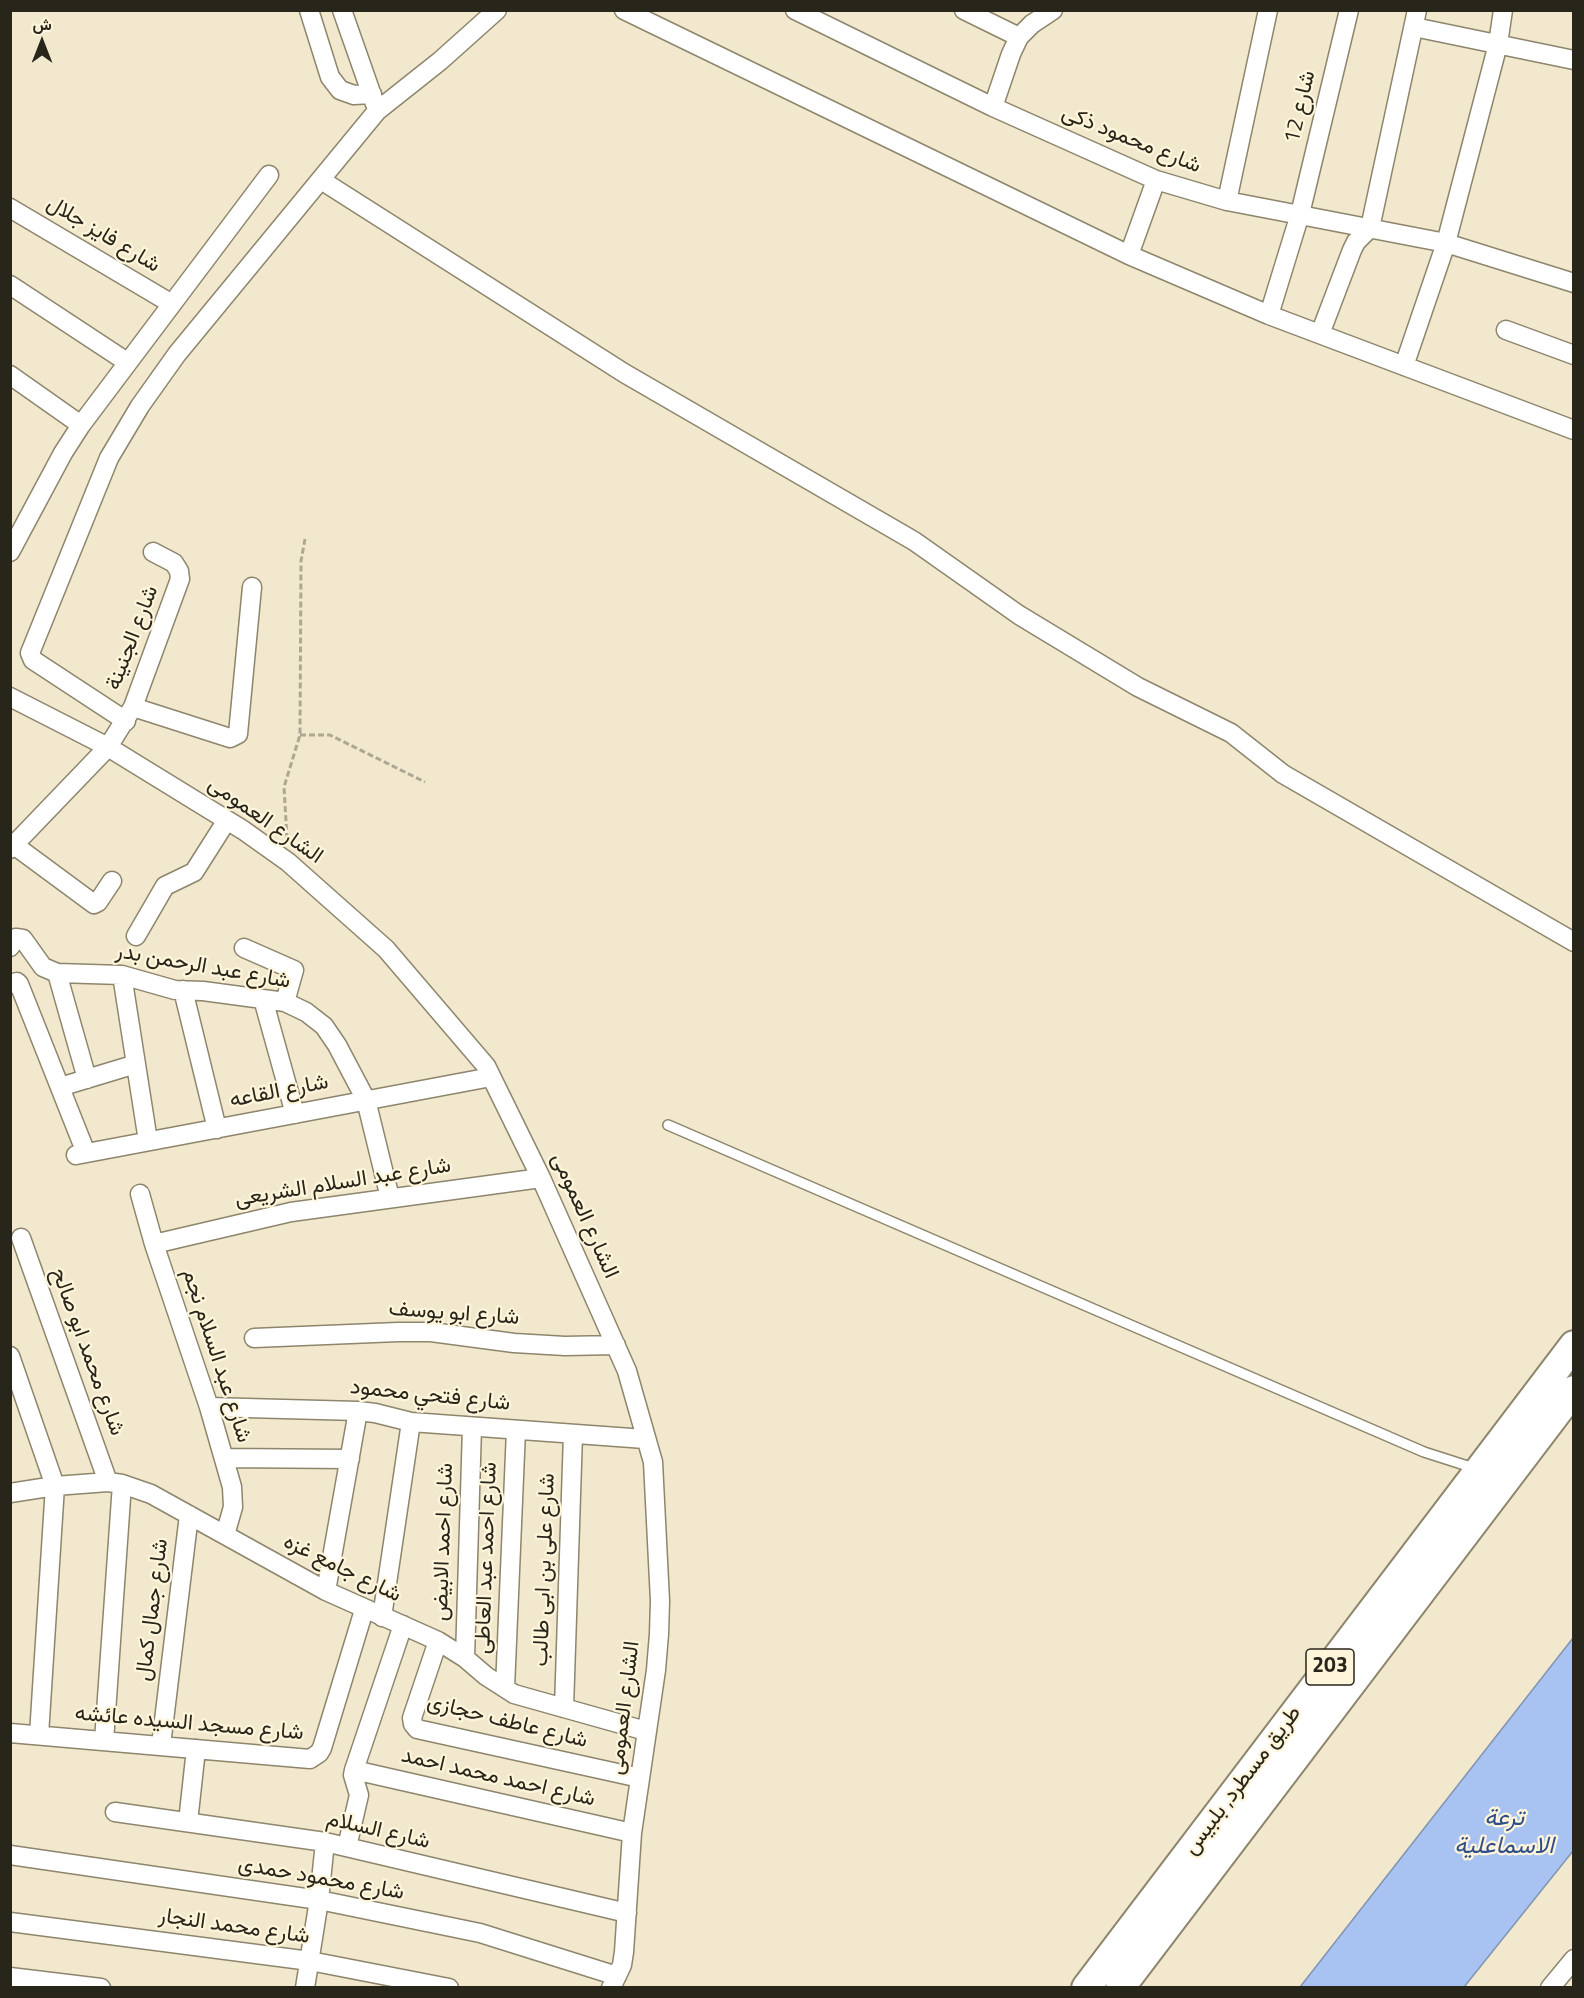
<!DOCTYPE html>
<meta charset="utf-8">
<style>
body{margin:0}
#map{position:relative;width:1584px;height:1998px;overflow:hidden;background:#f1e8cd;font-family:"Titillium Web",Vazirmatn,sans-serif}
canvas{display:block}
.frame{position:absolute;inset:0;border:12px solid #28251b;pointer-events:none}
.north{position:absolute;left:12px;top:12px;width:60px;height:60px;-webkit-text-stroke:4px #fff5da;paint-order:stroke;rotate:0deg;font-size:16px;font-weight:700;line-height:24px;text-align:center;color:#28251b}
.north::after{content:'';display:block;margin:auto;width:21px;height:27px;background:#28251b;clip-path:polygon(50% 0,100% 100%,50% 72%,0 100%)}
</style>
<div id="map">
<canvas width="1584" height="1998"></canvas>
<div class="frame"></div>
<div class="north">ش</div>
</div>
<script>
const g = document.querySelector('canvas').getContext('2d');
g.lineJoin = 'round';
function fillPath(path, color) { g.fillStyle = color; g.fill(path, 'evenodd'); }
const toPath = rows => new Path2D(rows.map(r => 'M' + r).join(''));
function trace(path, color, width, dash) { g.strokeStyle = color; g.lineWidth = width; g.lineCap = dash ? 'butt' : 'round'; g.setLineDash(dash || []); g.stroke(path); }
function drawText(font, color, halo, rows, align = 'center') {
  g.font = font + ' "Titillium Web",Vazirmatn,sans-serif'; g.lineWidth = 4.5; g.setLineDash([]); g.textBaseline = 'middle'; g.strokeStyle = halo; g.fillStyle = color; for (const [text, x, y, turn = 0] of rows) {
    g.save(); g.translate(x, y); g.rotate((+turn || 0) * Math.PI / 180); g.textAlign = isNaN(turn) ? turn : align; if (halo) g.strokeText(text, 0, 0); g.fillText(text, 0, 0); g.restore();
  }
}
const water = toPath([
 [1573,1638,1573,1851,1464,1987,1300,1987,1573,1638]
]);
const path = toPath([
 [300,735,330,735,425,782],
 [287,839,284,787,300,735,301,561,305,539]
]);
const service = toPath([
 [668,1125,1424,1452,1477,1469]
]);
const minor = toPath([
 [309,10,330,77,340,90,354,95,372,94],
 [342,10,375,104],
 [624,10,1129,255,1269,315,1574,430],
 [795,10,993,107,1156,180,1227,201,1446,243,1574,283],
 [964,10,1019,37],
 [1414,27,1574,60],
 [993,107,1011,54,1019,37,1032,24,1053,10],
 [321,180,624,373,914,541,1019,615,1138,687,1231,733,1283,774,1574,942],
 [1227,201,1268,10],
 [10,208,172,304],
 [1129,255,1156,180],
 [10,285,127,362],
 [1269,315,1300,214,1349,10],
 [1506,330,1574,355],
 [1320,334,1352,250,1356,242,1370,228,1417,10],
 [1404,366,1446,243,1498,44,1503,10],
 [10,375,81,425],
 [10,552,63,453,81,425,269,175],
 [10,697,108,747,243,830,288,862,386,949,486,1066,541,1178,627,1371,653,1462,660,1601,659,1634,656,1670,632,1833,624,1952,622,1965,611,1988],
 [133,707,230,738,238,734,252,587],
 [126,721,33,660,30,653,109,458,140,406,177,354,377,111,440,61,497,10],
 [10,842,94,904,98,902,112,881],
 [10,849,108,747,133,707,180,579,179,571,174,563,153,552],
 [136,936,165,886,194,872,227,820],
 [10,947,16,938,23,939,43,967,57,973,122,975,175,990,203,991,285,1002,306,1012,324,1026,337,1045,366,1100,390,1198],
 [244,948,294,970,285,1002],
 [57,973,87,1079],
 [122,975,148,1141],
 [10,984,17,982,19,984,86,1153],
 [183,990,217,1129],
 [263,999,295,1114],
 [60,1087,136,1064],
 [76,1155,491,1077],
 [140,1194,154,1244,209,1407,232,1487,233,1507,225,1535],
 [21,1238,108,1482],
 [154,1244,291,1212,541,1178],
 [254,1338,398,1332,431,1332,514,1343,565,1346,616,1345],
 [10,1356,55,1486,39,1735],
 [209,1407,358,1411,375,1413,411,1422,645,1439],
 [224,1458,350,1459],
 [10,1493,55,1486,108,1482,122,1484,151,1494,326,1591,438,1641,465,1658,486,1676,514,1694,646,1731],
 [326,1591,358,1411],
 [382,1617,411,1422],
 [438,1641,412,1718,413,1724,417,1729,640,1778],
 [465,1658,472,1427],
 [505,1688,516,1430],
 [564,1708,573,1434],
 [10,1733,310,1759,319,1753,322,1748,364,1610],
 [104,1741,122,1484],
 [161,1745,189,1515],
 [354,1770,632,1833],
 [115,1812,325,1842,627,1913],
 [188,1822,196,1749],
 [347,1847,359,1795,353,1775,354,1770,403,1625],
 [10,1855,319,1900,480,1933,617,1976],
 [10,1922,310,1961,449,1988],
 [10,1977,101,1988],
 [305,1988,319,1900,325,1842],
 [1550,1988,1574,1959]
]);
const primary = toPath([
 [1086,1988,1574,1345],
 [1120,1988,1574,1390]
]);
const shields = [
 [1330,1667,48]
];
const shieldNames = [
 ["203",1330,1667]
];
const streetNames = [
 ["شارع 12",1301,107,-77],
 ["شارع محمود ذكى",1131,140,22],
 ["شارع فايز جلال",103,235,31],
 ["شارع الجنينة",133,638,-69],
 ["الشارع العمومى",265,821,35],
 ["شارع عبد الرحمن بدر",203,967,10],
 ["شارع القاعه",279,1092,-11],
 ["شارع عبد السلام الشريعى",343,1183,-9],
 ["الشارع العمومى",584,1216,66],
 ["شارع ابو يوسف",454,1314,4],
 ["شارع محمد ابو صالح",87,1352,70],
 ["شارع عبد السلام نجم",216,1356,72],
 ["شارع فتحي محمود",430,1396,6],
 ["شارع احمد الابيض",444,1542,-88],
 ["شارع احمد عبد العاطى",487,1558,-88],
 ["شارع جامع غزه",342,1569,26],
 ["شارع على بن ابى طالب",545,1570,-88],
 ["شارع جمال كمال",153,1610,-83],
 ["الشارع العمومى",625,1708,-83],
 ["شارع عاطف حجازى",507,1722,14],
 ["شارع مسجد السيده عائشه",189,1724,5],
 ["شارع احمد محمد احمد",498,1778,13],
 ["طريق مسطرد, بلبيس",1243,1781,-53],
 ["شارع السلام",378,1831,13],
 ["شارع محمود حمدى",321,1879,10],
 ["شارع محمد النجار",234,1927,8]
];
const waterNames = [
 ["ترعة",1504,1819],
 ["الاسماعلية",1504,1847]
];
fillPath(water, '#a8c3f2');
trace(water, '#8294b2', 1.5);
trace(service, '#8d856c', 12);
trace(minor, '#8d856c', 21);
trace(primary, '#8d856c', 32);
trace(path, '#aea792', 3, [6, 3]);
trace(service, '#fff', 9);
trace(minor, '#fff', 18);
trace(primary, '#fff', 28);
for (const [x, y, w] of shields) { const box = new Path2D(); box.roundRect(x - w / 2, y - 18, w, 36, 4.5); g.fillStyle = '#fff5da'; g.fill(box); trace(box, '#28251b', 1.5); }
drawText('bold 21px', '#28251b', null, shieldNames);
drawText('22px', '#28251b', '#fff5da', streetNames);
drawText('italic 24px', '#304f89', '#fff5da', waterNames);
</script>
